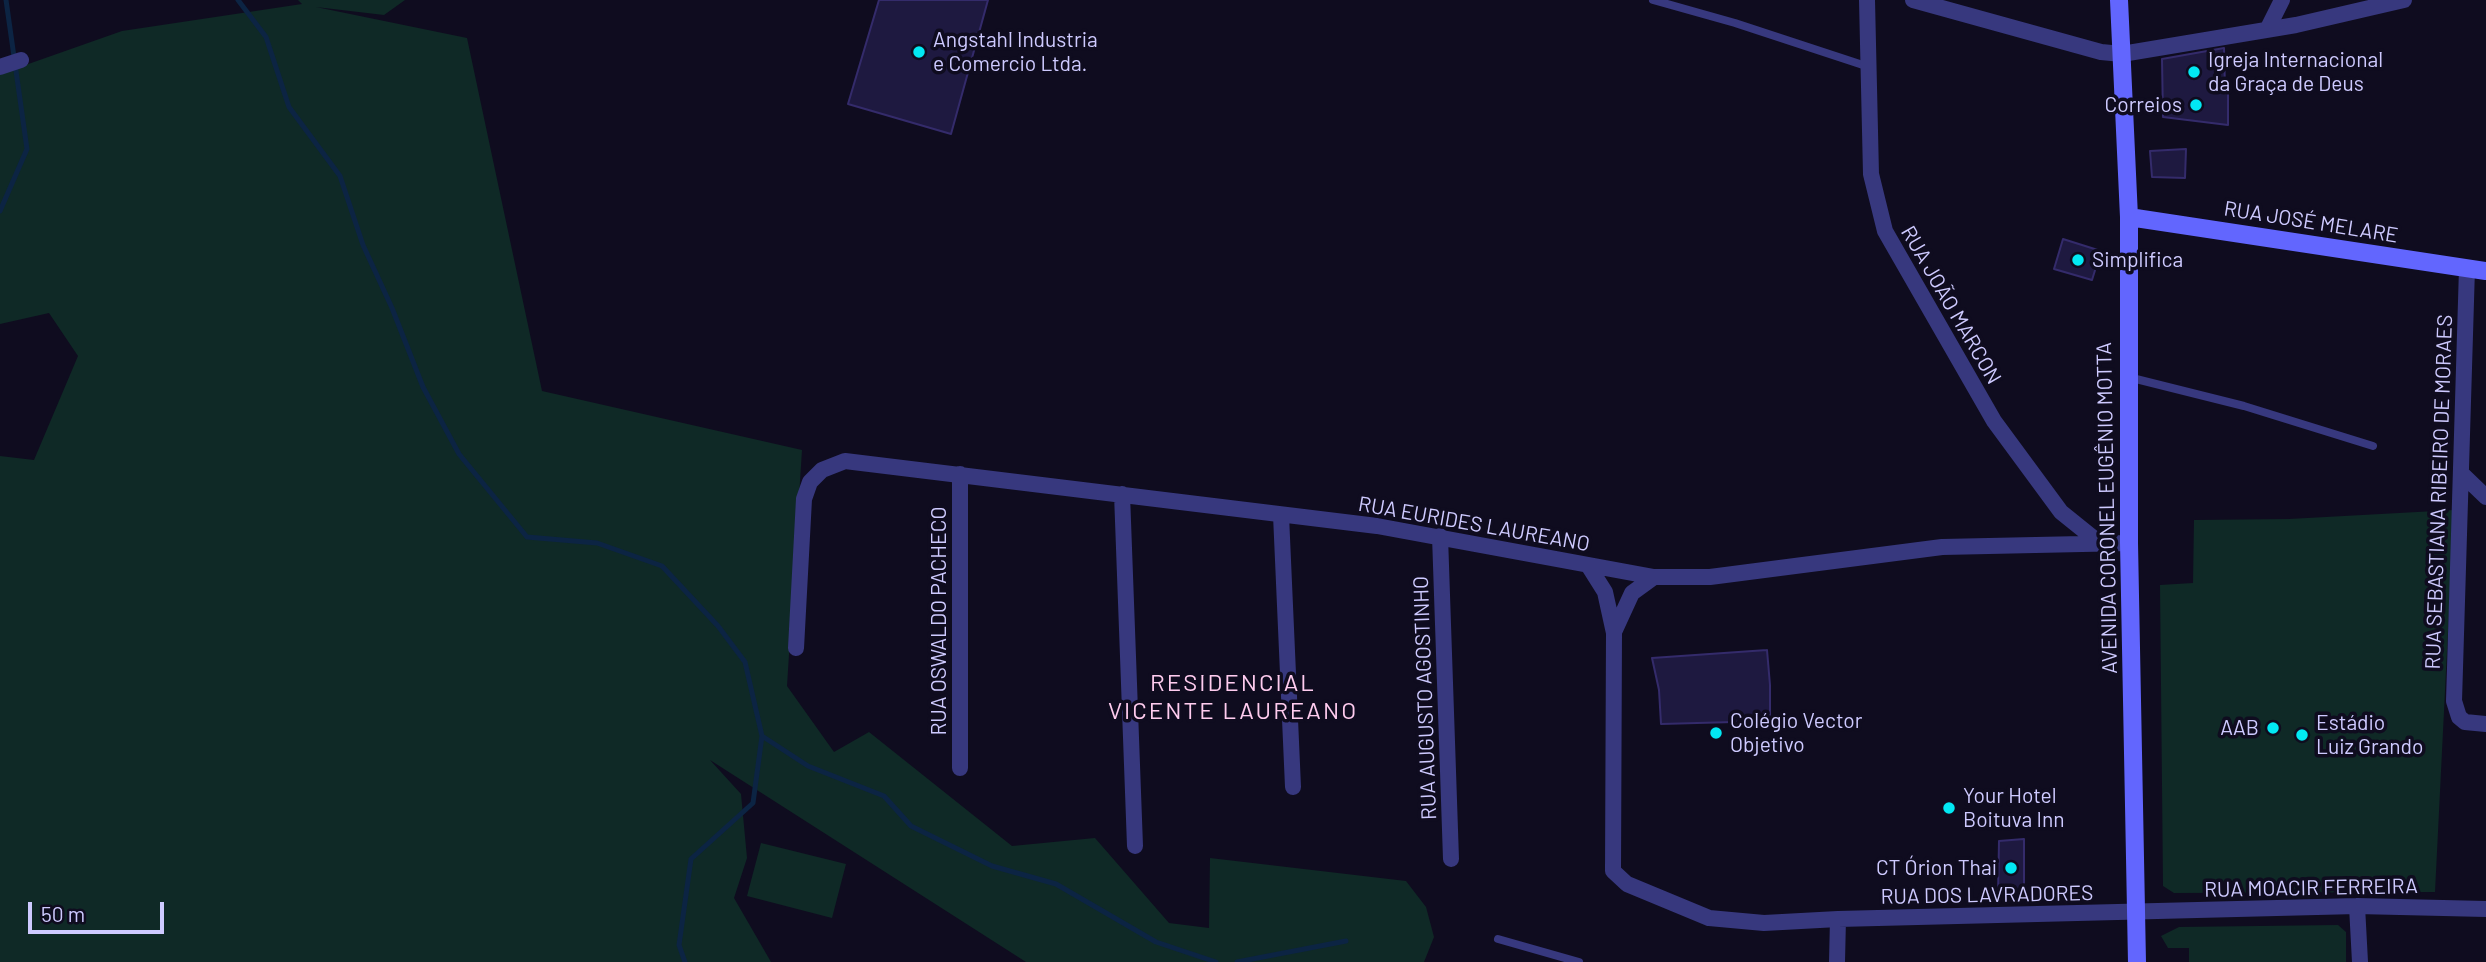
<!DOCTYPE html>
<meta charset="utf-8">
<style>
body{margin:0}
#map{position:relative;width:2486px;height:962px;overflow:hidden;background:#0f0c1f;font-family:Barlow,sans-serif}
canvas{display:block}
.scale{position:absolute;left:28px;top:902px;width:136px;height:32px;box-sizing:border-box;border:4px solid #cecaff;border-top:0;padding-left:9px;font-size:21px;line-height:24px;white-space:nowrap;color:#cecaff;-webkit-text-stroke:5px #0f0c1f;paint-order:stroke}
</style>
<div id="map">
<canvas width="2486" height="962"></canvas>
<div class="scale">50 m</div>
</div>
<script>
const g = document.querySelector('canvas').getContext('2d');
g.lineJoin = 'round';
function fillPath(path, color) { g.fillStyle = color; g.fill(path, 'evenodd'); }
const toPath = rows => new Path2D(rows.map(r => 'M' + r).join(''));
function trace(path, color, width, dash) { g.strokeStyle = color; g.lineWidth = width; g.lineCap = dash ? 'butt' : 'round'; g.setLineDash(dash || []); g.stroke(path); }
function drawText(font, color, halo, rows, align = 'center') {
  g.font = font + ' Barlow,sans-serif'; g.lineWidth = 7; g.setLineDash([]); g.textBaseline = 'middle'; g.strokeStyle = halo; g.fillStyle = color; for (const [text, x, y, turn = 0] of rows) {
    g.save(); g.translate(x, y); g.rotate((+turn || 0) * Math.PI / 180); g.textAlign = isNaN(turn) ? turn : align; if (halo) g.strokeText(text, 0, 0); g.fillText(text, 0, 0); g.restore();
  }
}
const green = toPath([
 [298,0,405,0,384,15,316,7,467,38,542,391,802,450,787,686,834,752,869,732,1012,846,1095,838,1169,923,1209,928,1210,858,1406,881,1426,907,1434,937,1424,962,1026,962,710,760,741,794,747,858,734,898,771,962,0,962,0,456,34,460,78,356,49,313,0,324,0,74,122,31,302,4],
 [2454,510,2435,892,2174,893,2163,886,2160,585,2193,583,2194,520,2289,519],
 [761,843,846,864,832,918,747,896],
 [2338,925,2346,932,2346,962,2189,962,2189,948,2168,948,2161,936,2179,927]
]);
const stream = toPath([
 [238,0,266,37,289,107,340,176,363,245,392,308,423,387,459,454,527,537,597,543,662,566,718,626,745,662,762,736,753,803,691,859,679,945,685,962],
 [0,211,27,149,6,0],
 [762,736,808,766,884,796,911,826,992,866,1056,884,1156,942,1216,962],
 [1237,962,1346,941]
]);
const building = toPath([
 [879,0,988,0,951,134,848,104,879,0],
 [2224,48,2225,89,2228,89,2228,125,2163,117,2162,59,2224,48],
 [2186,149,2185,178,2152,177,2150,151,2186,149],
 [2063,239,2101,251,2092,280,2054,269,2063,239],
 [1767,650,1770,685,1770,721,1661,724,1659,690,1652,658,1767,650],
 [2024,839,2024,897,1998,896,1999,841,2024,839]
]);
const service = toPath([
 [1653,0,1735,23,1869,67],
 [2128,377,2244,406,2373,446],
 [1498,939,1579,962]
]);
const minor = toPath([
 [1867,0,1871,174,1885,231,1994,421,2061,512,2102,545],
 [1913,0,2101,52,2122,54,2296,25,2404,0],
 [2268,28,2282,0],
 [0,67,21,60],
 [2467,268,2454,701,2459,717,2465,722,2486,724],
 [2462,474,2486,497],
 [1122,494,1135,846],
 [1281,515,1293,787],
 [1440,536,1451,859],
 [1588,565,1605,592,1614,633,1613,871,1627,884,1709,918,1764,923,1838,919,2357,906,2486,909],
 [1615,630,1632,593,1654,577],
 [796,648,804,499,810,482,822,470,845,461,1377,526,1654,577,1710,577,1942,547,2129,543],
 [960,768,960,474],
 [2357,906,2360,962],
 [1837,962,1838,919]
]);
const secondary = toPath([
 [2119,0,2129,217,2129,543,2137,962],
 [2129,217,2486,271]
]);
const markers = [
 [919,52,7,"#02e8f3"],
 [2194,72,7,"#02e8f3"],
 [2196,105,7,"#02e8f3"],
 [2078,260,7,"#02e8f3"],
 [2273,728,7,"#02e8f3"],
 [1716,733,7,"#02e8f3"],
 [2302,735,7,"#02e8f3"],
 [1949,808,7,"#02e8f3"],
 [2011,868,7,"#02e8f3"]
];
const poiNames = [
 ["Angstahl Industria",933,40],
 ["e Comercio Ltda.",933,64],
 ["Igreja Internacional",2208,60],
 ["da Graça de Deus",2208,84],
 ["Correios",2182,105,"right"],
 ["Simplifica",2092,260],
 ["Colégio Vector",1730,721],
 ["Objetivo",1730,745],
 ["Estádio",2316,723],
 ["Luiz Grando",2316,747],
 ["AAB",2259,728,"right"],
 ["Your Hotel",1963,796],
 ["Boituva Inn",1963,820],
 ["CT Órion Thai",1997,868,"right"]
];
const streetNames = [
 ["RUA JOSÉ MELARE",2311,222,9],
 ["RUA JOÃO MARCON",1951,305,60],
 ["RUA SEBASTIANA RIBEIRO DE MORAES",2439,492,-88],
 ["AVENIDA CORONEL EUGÊNIO MOTTA",2107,508,-91],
 ["RUA EURIDES LAUREANO",1474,524,10],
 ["RUA OSWALDO PACHECO",939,621,-90],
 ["RUA AUGUSTO AGOSTINHO",1425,698,-92],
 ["RUA MOACIR FERREIRA",2311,888,-1],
 ["RUA DOS LAVRADORES",1987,895,-1]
];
const quarterNames = [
 ["RESIDENCIAL",1233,683],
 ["VICENTE LAUREANO",1233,711]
];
fillPath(green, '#0f2926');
trace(stream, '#0c2443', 5);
fillPath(building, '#1e1940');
trace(building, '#342b6b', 2);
trace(service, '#37387e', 8);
trace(minor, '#37387e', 16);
trace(secondary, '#6266fe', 18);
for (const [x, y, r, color] of markers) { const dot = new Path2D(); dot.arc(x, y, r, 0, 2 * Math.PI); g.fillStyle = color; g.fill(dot); trace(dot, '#0f0c1f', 2.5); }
drawText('21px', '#cecaff', '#0f0c1f', poiNames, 'left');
drawText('21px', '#cecaff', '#0f0c1f', streetNames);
g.letterSpacing = '2px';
drawText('24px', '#ffccef', '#0f0c1f', quarterNames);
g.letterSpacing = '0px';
</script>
